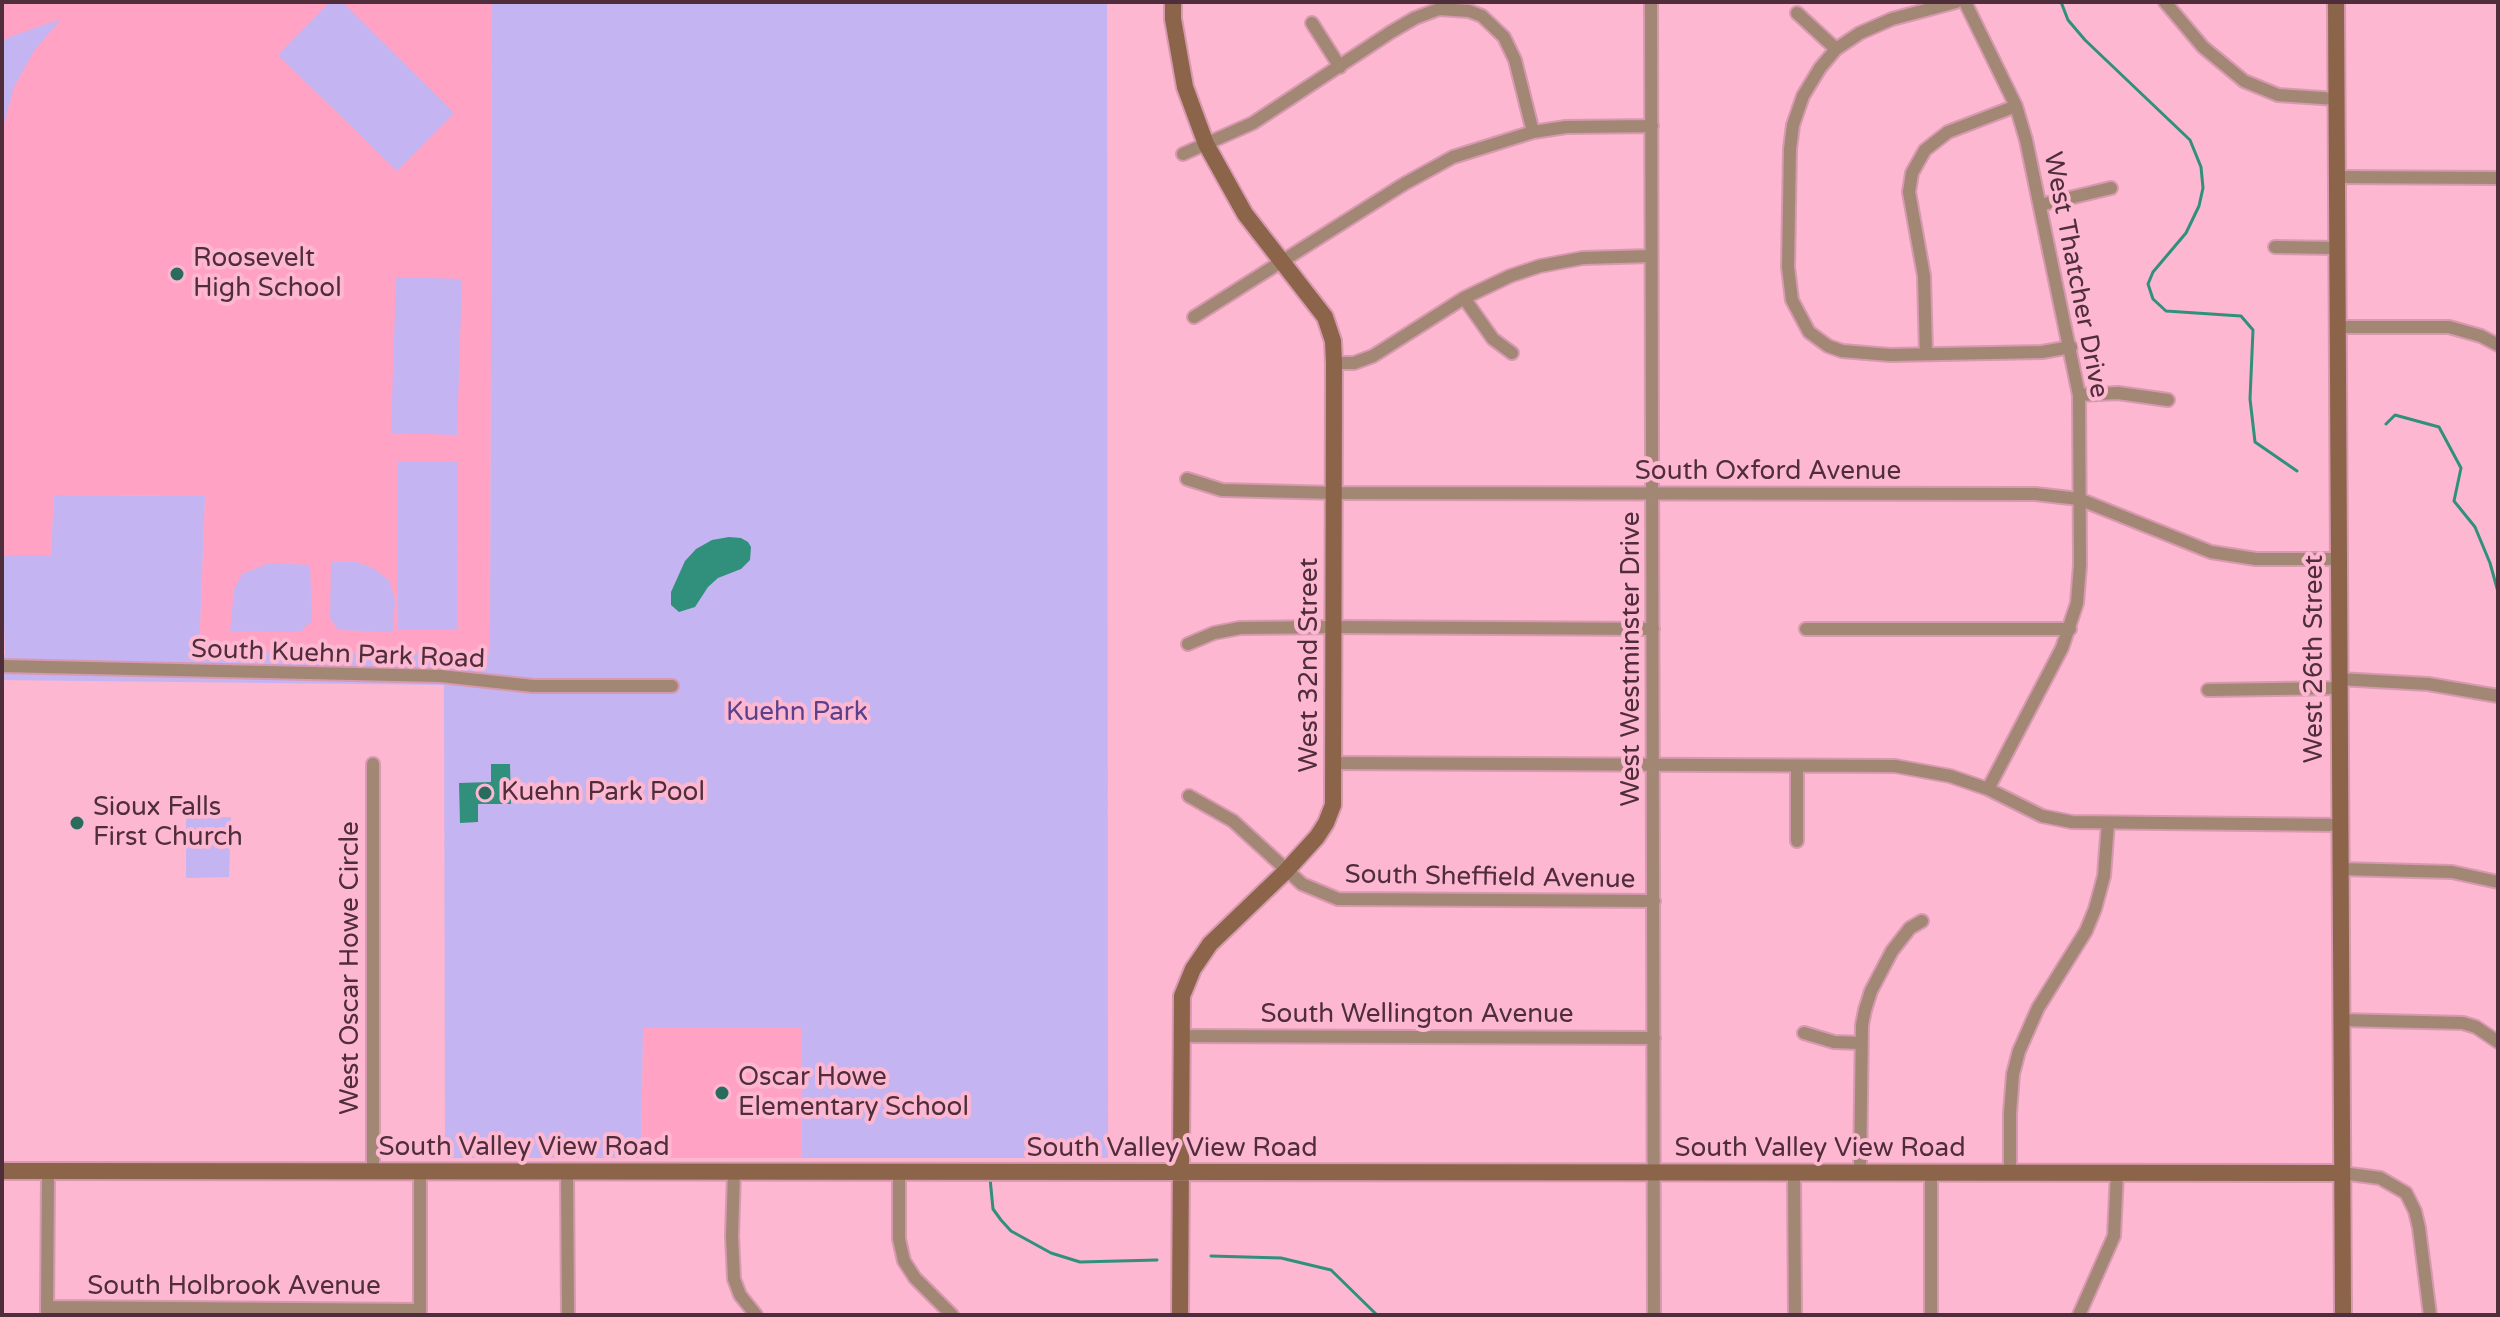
<!DOCTYPE html>
<style>
body{margin:0}
#map{position:relative;width:2500px;height:1317px;overflow:hidden;background:#fdb7d0;font-family:"Varela Round",sans-serif}
canvas{display:block}
.frame{position:absolute;inset:0;border:4px solid #4f2d3a;pointer-events:none}
</style>
<div id="map">
<canvas width="2500" height="1317"></canvas>
<div class="frame"></div>
</div>
<script>
const g = document.querySelector('canvas').getContext('2d');
g.lineJoin = 'round';
function fillPath(path, color) { g.fillStyle = color; g.fill(path, 'evenodd'); }
const toPath = rows => new Path2D(rows.map(r => 'M' + r).join(''));
function trace(path, color, width, dash) { g.strokeStyle = color; g.lineWidth = width; g.lineCap = dash ? 'butt' : 'round'; g.setLineDash(dash || []); g.stroke(path); }
function drawText(font, color, halo, rows, align = 'center') {
  g.font = font + ' "Varela Round",sans-serif'; g.lineWidth = 8; g.setLineDash([]); g.textBaseline = 'middle'; g.strokeStyle = halo; g.fillStyle = color; for (const [text, x, y, turn = 0] of rows) {
    g.save(); g.translate(x, y); g.rotate((+turn || 0) * Math.PI / 180); g.textAlign = isNaN(turn) ? turn : align; if (halo) g.strokeText(text, 0, 0); g.fillText(text, 0, 0); g.restore();
  }
}
const built = toPath([
 [2,2,492,2,490,653,199,652,205,496,54,495,51,555,2,555],
 [643,1028,801,1028,802,1158,641,1158]
]);
const green = toPath([
 [330,2,342,2,454,113,397,171,278,55],
 [492,2,1107,2,1108,1158,802,1158,801,1028,643,1028,641,1158,445,1158,444,685,2,680,2,655,5,655,2,555,51,555,54,495,205,496,199,652,490,653],
 [61,19,34,51,14,87,2,131,2,42,9,37],
 [396,277,462,279,457,435,391,433],
 [398,461,458,461,457,630,398,630],
 [354,561,373,568,389,580,395,600,393,632,338,630,330,618,331,562],
 [269,563,310,565,312,621,300,632,230,631,234,590,242,574],
 [186,817,231,817,229,877,186,878]
]);
const water = toPath([
 [729,537,741,538,748,542,751,547,750,560,741,569,718,578,708,587,695,607,679,612,671,605,671,592,685,561,696,549,712,540],
 [491,764,510,764,511,804,478,804,478,822,460,823,459,783,491,782]
]);
const stream = toPath([
 [2061,2,2068,20,2085,40,2190,140,2201,167,2203,188,2199,206,2186,233,2153,272,2148,284,2153,299,2166,311,2241,316,2253,330,2250,399,2255,442,2297,471],
 [2386,424,2395,415,2439,427,2461,468,2454,501,2475,527,2490,563,2498,592],
 [990,1178,993,1209,1001,1220,1011,1231,1051,1253,1080,1262,1157,1260],
 [1211,1256,1281,1258,1331,1270,1377,1315]
]);
const street = toPath([
 [1651,2,1654,1315],
 [1956,2,1892,19,1860,33,1836,49,1820,68,1803,96,1793,125,1790,149,1788,267,1792,300,1809,332,1828,346,1842,351,1890,355,2042,352,2071,347],
 [1965,2,2016,106,2026,140,2079,395,2080,565,2077,603,2062,648,1988,789],
 [2165,2,2203,47,2244,81,2278,95,2336,99],
 [1797,13,1836,49],
 [1312,23,1340,67],
 [1183,154,1253,123,1391,32,1415,18,1439,9,1469,11,1482,16,1504,37,1515,60,1533,132],
 [2336,177,2498,178],
 [2040,205,2111,188],
 [2275,247,2336,248],
 [1464,298,1493,339,1512,353],
 [1194,317,1404,184,1453,157,1533,132,1566,127,1652,126],
 [2337,327,2449,327,2481,336,2498,345],
 [1926,354,1924,276,1909,192,1912,173,1925,150,1948,132,2016,106],
 [1334,363,1354,363,1373,356,1464,298,1510,276,1540,266,1583,258,1651,256],
 [2079,395,2118,393,2168,400],
 [1187,479,1222,490,1334,493,2035,494,2079,499,2211,552,2256,559,2339,559],
 [1806,629,2070,629],
 [1188,644,1214,633,1240,628,1334,627,1653,629],
 [2,666,441,676,533,686,672,686],
 [2339,679,2428,684,2498,696],
 [2208,690,2340,688],
 [1334,763,1895,766,1950,776,1988,789,2042,816,2072,822,2340,825],
 [373,764,373,1172],
 [1189,796,1233,821,1302,884,1338,899,1654,901],
 [1797,841,1797,766],
 [2341,869,2452,872,2498,882],
 [2340,1020,2463,1023,2476,1027,2498,1042],
 [1804,1033,1834,1042,1861,1043],
 [1180,1036,1654,1038],
 [567,1172,568,1315],
 [734,1172,732,1236,734,1279,740,1295,756,1315],
 [2010,1172,2010,1113,2013,1074,2019,1051,2038,1008,2086,931,2095,909,2104,876,2108,823],
 [420,1173,420,1315],
 [899,1173,899,1239,904,1261,915,1278,952,1315],
 [1794,1173,1795,1315],
 [1860,1173,1862,1025,1865,1010,1871,991,1892,951,1910,928,1922,921],
 [1931,1173,1931,1315],
 [2342,1173,2380,1178,2406,1193,2415,1211,2419,1228,2430,1315],
 [47,1307,420,1310],
 [47,1312,48,1172],
 [2079,1315,2114,1236,2117,1173]
]);
const secondary = toPath([
 [1173,2,1173,19,1185,87,1206,144,1245,214,1325,317,1333,341,1334,363,1333,805,1326,823,1317,837,1286,871,1210,944,1193,969,1182,996,1180,1315],
 [2336,2,2343,1315],
 [2,1171,2342,1173]
]);
const markers = [
 [177,274,8,"#296c5d"],
 [485,793,8,"#296c5d"],
 [77,823,8,"#296c5d"],
 [722,1093,8,"#296c5d"]
];
const poiNames = [
 ["Roosevelt",193,259],
 ["High School",193,289],
 ["Kuehn Park Pool",501,793],
 ["Sioux Falls",93,808],
 ["First Church",93,838],
 ["Oscar Howe",738,1078],
 ["Elementary School",738,1108]
];
const streetNames = [
 ["West Thatcher Drive",2075,275,79],
 ["South Oxford Avenue",1768,472],
 ["South Kuehn Park Road",338,655,2],
 ["West Westminster Drive",1632,659,-90],
 ["West 26th Street",2315,659,-90],
 ["West 32nd Street",1310,665,-90],
 ["South Sheffield Avenue",1490,878,1],
 ["West Oscar Howe Circle",351,968,-90],
 ["South Wellington Avenue",1417,1015],
 ["South Valley View Road",524,1148],
 ["South Valley View Road",1172,1149],
 ["South Valley View Road",1820,1149],
 ["South Holbrook Avenue",234,1287]
];
const parkNames = [
 ["Kuehn Park",797,713]
];
fillPath(built, '#ffa2c4');
fillPath(green, '#c4b4f2');
fillPath(water, '#30907c');
trace(stream, '#30907c', 3);
trace(street, '#d799af', 16);
trace(secondary, '#d799af', 20);
trace(street, '#a28775', 12);
trace(secondary, '#8b6449', 16);
for (const [x, y, r, color] of markers) { const dot = new Path2D(); dot.arc(x, y, r, 0, 2 * Math.PI); g.fillStyle = color; g.fill(dot); trace(dot, '#fdb7d0', 3); }
drawText('26px', '#4f2d3a', '#fdb7d0', poiNames, 'left');
drawText('26px', '#4f2d3a', '#fdb7d0', streetNames);
drawText('26px', '#5a418e', '#fdb7d0', parkNames);
</script>
